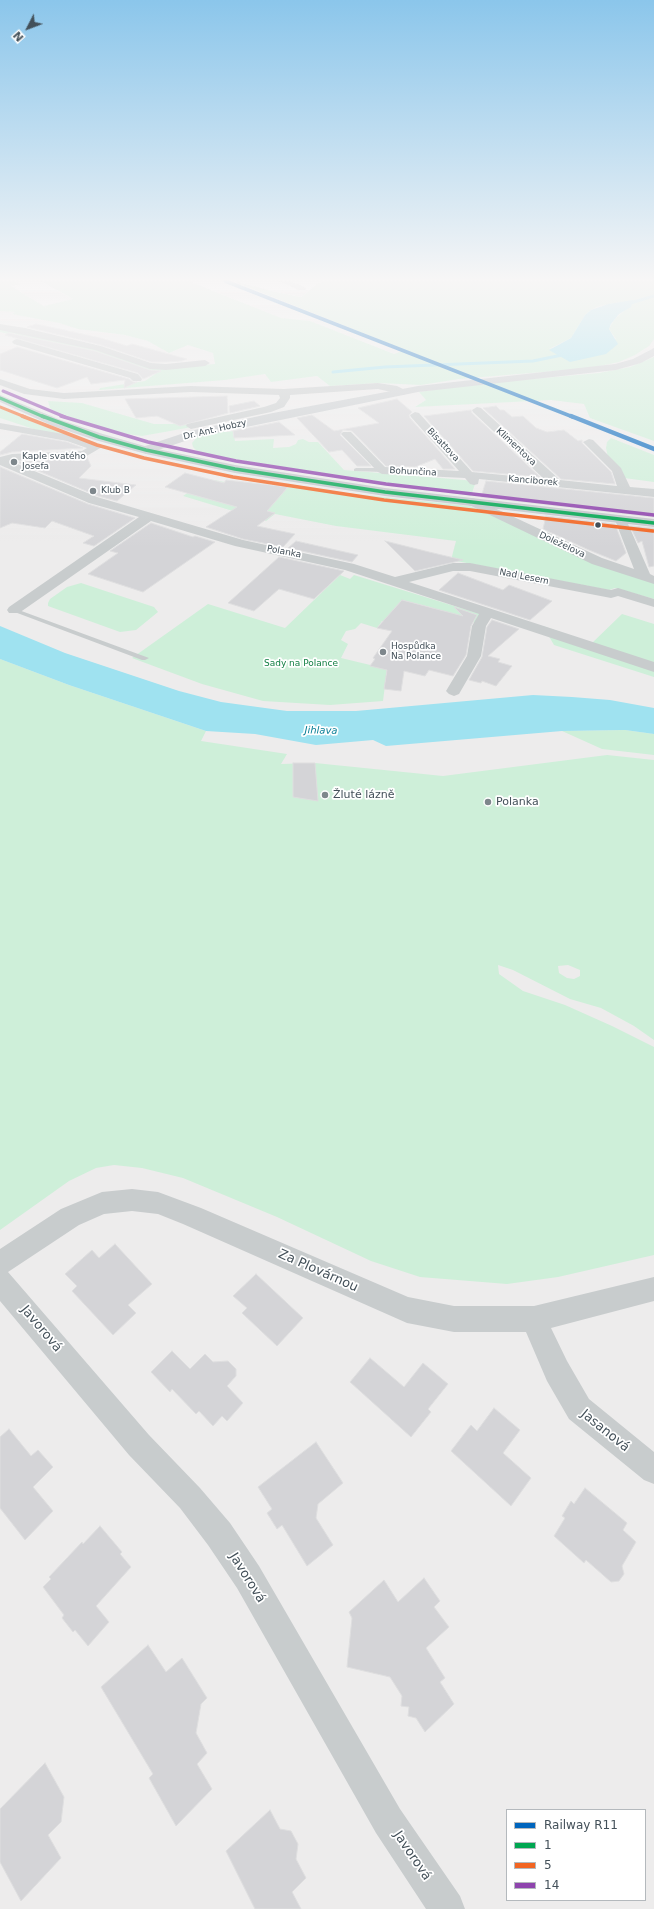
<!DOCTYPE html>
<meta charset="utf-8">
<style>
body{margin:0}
#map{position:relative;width:654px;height:1909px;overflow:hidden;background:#edecec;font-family:"DejaVu Sans",sans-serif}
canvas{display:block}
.legend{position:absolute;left:506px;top:1809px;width:140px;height:92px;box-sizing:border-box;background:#fff;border:1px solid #b4b9bd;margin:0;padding:5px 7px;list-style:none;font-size:12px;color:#435059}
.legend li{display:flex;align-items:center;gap:8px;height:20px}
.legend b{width:20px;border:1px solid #b4b9bd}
.north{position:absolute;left:8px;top:8px;width:40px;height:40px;-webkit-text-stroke:3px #fff;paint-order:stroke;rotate:228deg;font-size:11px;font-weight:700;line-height:16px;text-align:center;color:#435059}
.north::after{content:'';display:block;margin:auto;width:14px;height:18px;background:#435059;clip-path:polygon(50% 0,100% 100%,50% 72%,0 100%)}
</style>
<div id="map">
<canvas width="654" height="1909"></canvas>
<ul class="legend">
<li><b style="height:5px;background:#0065bd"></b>Railway R11</li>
<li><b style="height:5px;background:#00a651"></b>1</li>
<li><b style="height:5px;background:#f26522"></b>5</li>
<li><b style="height:5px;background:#8e44ad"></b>14</li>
</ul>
<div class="north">N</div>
</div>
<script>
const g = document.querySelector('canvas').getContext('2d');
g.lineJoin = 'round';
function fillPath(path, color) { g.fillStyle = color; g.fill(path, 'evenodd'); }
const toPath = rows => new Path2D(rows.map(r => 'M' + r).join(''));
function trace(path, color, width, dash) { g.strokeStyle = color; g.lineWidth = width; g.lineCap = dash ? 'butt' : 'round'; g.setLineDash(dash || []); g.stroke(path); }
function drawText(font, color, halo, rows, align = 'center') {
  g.font = font + ' "DejaVu Sans",sans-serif'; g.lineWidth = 3.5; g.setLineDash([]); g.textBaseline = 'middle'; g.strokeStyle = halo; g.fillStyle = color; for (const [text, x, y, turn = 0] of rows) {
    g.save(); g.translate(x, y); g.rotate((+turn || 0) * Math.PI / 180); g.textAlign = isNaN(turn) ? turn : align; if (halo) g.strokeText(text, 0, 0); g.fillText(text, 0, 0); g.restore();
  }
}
const green = toPath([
 [0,281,14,281,20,284,11,286,50,310,44,306,73,299,41,281,188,281,281,318,310,321,394,354,405,350,233,281,271,291,301,297,319,283,327,281,654,281,654,339,649,346,635,355,619,362,591,368,459,379,421,385,379,383,330,386,317,376,271,382,265,374,225,380,99,390,100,388,145,381,155,374,12,333,8,334,0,332,0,329,95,348,164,368,215,364,213,353,188,345,169,353,148,341,125,335,78,329,59,323,12,314,15,312,0,311],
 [620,302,624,311,614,320,609,329,616,339,549,349,571,338,585,315,591,310,599,306],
 [654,357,654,441,590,418,584,404,551,400,415,407,426,400,419,392,465,385,599,373,630,367],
 [48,401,82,403,154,424,188,424,198,426,142,436,120,433,54,412,50,408],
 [0,408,33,422,72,437,40,431,0,418],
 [218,431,227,432,233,431,235,441,274,439,273,448,289,447,296,444,298,440,303,439,309,442,318,442,344,470,476,481,471,496,214,456,197,451,193,447,192,443,198,436],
 [611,438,654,455,654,482,624,478,610,467,606,448,607,442],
 [208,479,283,492,288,487,470,506,654,583,654,599,615,588,609,590,451,560,456,541,336,526,275,514,266,521,183,496],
 [340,575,350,579,354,575,480,614,475,623,430,607,402,600,393,610,401,625,382,621,377,628,361,623,355,629,346,631,341,640,348,644,341,658,387,669,383,701,330,705,263,701,202,684,132,658,208,604,285,628],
 [81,583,154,607,158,612,136,630,120,632,48,606,48,603,50,599,67,587],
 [622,614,654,624,654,677,554,645,543,626,592,643],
 [0,659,69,685,206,731,201,741,287,754,281,764,315,763,443,776,607,755,654,760,654,1040,634,1026,601,1008,570,999,513,970,498,965,499,974,523,991,565,1005,612,1026,654,1047,654,1255,558,1277,507,1284,420,1277,371,1261,277,1217,183,1178,142,1168,114,1165,96,1168,69,1181,0,1230],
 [568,965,580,970,580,976,574,979,567,978,559,973,558,966],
 [625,730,654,734,654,755,602,749,562,731]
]);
const water = toPath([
 [633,300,631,307,619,314,611,324,609,329,618,344,606,354,570,362,549,350,571,338,585,315,591,310,608,304],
 [0,626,65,653,179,691,221,702,287,711,356,711,533,695,572,697,610,700,654,708,654,734,625,730,562,731,386,746,373,740,316,745,255,734,206,731,69,685,0,659]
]);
const stream = toPath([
 [627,304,654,296],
 [333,372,385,367,533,361,567,354]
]);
const building = toPath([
 [36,324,101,338,127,346,132,344,187,359,182,361,166,362,151,362,101,345,27,327,36,324],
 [9,333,95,351,150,370,161,371,143,379,138,373,5,335,9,333],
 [17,347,129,379,133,382,137,382,124,388,125,380,91,384,87,377,57,388,0,370,0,354,17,347],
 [227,396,228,413,180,426,157,416,136,418,125,399,227,396],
 [397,399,412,412,409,415,410,418,455,469,443,469,435,459,415,467,386,466,352,431,343,430,340,435,371,466,357,466,342,450,329,452,297,418,312,415,334,431,379,423,358,408,397,399],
 [254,401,260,406,230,413,229,406,254,401],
 [496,406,500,410,504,410,512,417,523,416,536,428,547,432,564,430,578,441,582,440,582,443,611,472,615,484,561,479,483,408,496,406],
 [471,410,472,413,540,477,473,471,424,416,471,410],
 [279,422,295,435,234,438,233,431,279,422],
 [22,434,67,442,83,448,12,452,0,455,0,452,22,434],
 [87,457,91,466,79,478,136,485,117,501,98,496,17,462,87,457],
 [0,467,88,504,135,518,94,546,83,543,94,536,52,521,45,528,12,523,0,528,0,467],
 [185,473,224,483,226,480,288,487,267,511,275,513,257,526,295,534,283,547,243,539,206,527,237,507,165,487,185,473],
 [486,481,654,498,654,517,481,497,486,481],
 [546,516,615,524,626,553,616,561,589,550,543,529,546,516],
 [151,523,193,537,195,536,215,542,143,592,88,574,118,553,110,551,151,523],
 [630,526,654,528,654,566,649,567,642,541,638,543,630,526],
 [296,541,358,555,352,562,288,548,296,541],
 [385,541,429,552,463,560,415,571,385,541],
 [279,557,344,571,314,599,279,589,254,611,228,603,279,557],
 [458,573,503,590,509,585,552,601,530,620,439,590,458,573],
 [402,600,463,616,454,607,477,615,471,626,466,655,453,676,429,670,425,676,404,671,401,691,384,689,387,670,370,666,375,659,373,658,392,631,377,628,402,600],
 [492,620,519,629,488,656,500,659,498,662,512,666,496,686,482,681,481,683,469,680,482,657,487,627,492,620],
 [293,763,315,763,318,801,293,797,293,763],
 [115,1244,152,1284,128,1305,136,1313,113,1335,72,1291,77,1286,65,1274,92,1250,99,1258,115,1244],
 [256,1274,303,1318,277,1346,242,1313,247,1308,233,1296,256,1274],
 [172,1351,190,1369,205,1354,213,1362,228,1361,236,1369,236,1376,227,1386,243,1403,227,1421,222,1416,213,1426,199,1411,196,1414,172,1389,170,1392,151,1372,172,1351],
 [370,1358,404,1387,423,1363,448,1384,428,1409,431,1412,411,1437,350,1382,370,1358],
 [494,1408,520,1430,503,1453,531,1478,511,1506,451,1451,471,1425,477,1431,494,1408],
 [9,1429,31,1456,38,1450,53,1467,33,1487,53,1511,25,1540,0,1508,0,1437,9,1429],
 [316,1442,343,1483,318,1504,316,1518,333,1545,307,1566,282,1525,277,1529,267,1513,272,1509,258,1487,316,1442],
 [585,1488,627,1523,623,1530,636,1542,622,1566,624,1574,619,1581,611,1582,586,1560,584,1563,554,1536,565,1518,562,1516,571,1501,574,1504,585,1488],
 [100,1526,122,1552,120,1554,131,1567,96,1606,109,1622,88,1646,75,1630,73,1632,62,1618,64,1615,43,1587,51,1579,49,1577,82,1542,83,1544,100,1526],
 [424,1578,440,1601,434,1607,449,1627,426,1648,445,1678,440,1682,454,1704,425,1732,416,1718,408,1716,409,1707,401,1706,402,1696,390,1677,347,1667,352,1618,349,1612,384,1580,398,1602,424,1578],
 [148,1645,166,1672,182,1658,207,1698,201,1704,196,1733,207,1753,197,1764,212,1789,176,1826,149,1778,153,1774,101,1687,148,1645],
 [45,1763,64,1797,61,1822,48,1835,61,1858,21,1901,0,1862,0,1809,45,1763],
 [270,1810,280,1829,291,1831,298,1844,296,1859,306,1878,292,1892,301,1909,255,1909,226,1851,270,1810]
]);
const lane = toPath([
 [356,468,382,468,385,470,382,472,354,471,354,469,356,468],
 [12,609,16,609,149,658,145,660,142,660,12,611,12,609]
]);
const street = toPath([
 [279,281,290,281,306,288,305,290,299,290,279,281],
 [0,324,25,328,101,346,151,363,166,364,205,360,210,363,205,366,166,370,150,369,95,350,0,330,0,324],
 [17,339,138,374,142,379,141,381,133,381,130,378,14,344,12,342,14,340,17,339],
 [0,379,30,389,64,393,191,386,284,389,378,383,397,386,409,392,404,395,378,389,290,395,290,398,284,407,271,412,191,429,186,426,187,424,264,407,276,403,280,398,279,395,191,392,64,399,24,394,0,385,0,379],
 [477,407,481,408,560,480,617,486,612,471,583,442,589,439,593,440,621,468,630,487,654,489,654,497,479,479,478,484,474,485,470,484,465,478,382,474,378,472,341,434,343,432,351,432,385,467,459,471,411,417,410,415,415,412,419,413,472,472,544,479,473,412,472,410,477,407],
 [0,423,69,435,100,445,102,447,85,457,10,461,97,497,243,540,354,564,395,577,453,563,470,563,611,590,618,588,654,599,654,607,618,596,611,598,470,571,453,571,409,582,654,662,654,672,491,618,486,626,481,656,459,694,454,696,449,694,446,691,467,656,472,626,479,614,345,570,235,546,151,521,19,613,9,613,7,610,9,607,139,517,89,503,0,465,0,457,12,454,82,451,87,448,67,441,0,429,0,423],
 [473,498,602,558,634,569,615,520,617,517,621,516,625,517,650,574,654,576,654,584,592,564,469,505,467,502,469,499,473,498],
 [132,1189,158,1192,201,1208,408,1297,454,1306,534,1306,654,1277,654,1301,551,1328,567,1361,589,1399,654,1452,654,1484,644,1480,569,1419,547,1381,526,1332,454,1332,407,1323,183,1224,158,1214,132,1211,104,1214,79,1225,8,1272,149,1435,200,1488,230,1523,259,1566,400,1809,460,1896,465,1909,426,1909,376,1833,237,1588,208,1545,180,1508,129,1455,0,1301,0,1249,61,1209,102,1192,132,1189]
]);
const secondary = toPath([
 [654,348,654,356,641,363,616,370,418,392,197,437,146,454,140,450,142,447,190,431,273,413,418,386,615,364,633,359,654,348]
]);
const primary = toPath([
 [0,395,61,420,103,434,148,447,235,465,385,488,654,519,654,527,385,496,235,473,146,454,95,440,53,426,0,402,0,395]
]);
const bus1Far1 = toPath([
 [0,398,44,417]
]);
const bus1 = toPath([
 [42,416,99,437,146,450,235,469,385,492,654,523]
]);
const bus2Far1 = toPath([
 [0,407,25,417]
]);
const bus2 = toPath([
 [22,416,97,445,144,458,233,477,384,500,653,531]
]);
const bus3Far1 = toPath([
 [3,391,65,417]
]);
const bus3 = toPath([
 [61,416,148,442,236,461,386,484,654,515]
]);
const rail1Far1 = toPath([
 [225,281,573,417]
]);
const rail1 = toPath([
 [571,416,654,449]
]);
const markers = [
 [14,462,4,"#7e878c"],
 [93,491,4,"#7e878c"],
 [598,525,3.5,"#435059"],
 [383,652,4,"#7e878c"],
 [325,795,4,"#7e878c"],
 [488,802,4,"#7e878c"]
];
const farStreetnames = [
 ["Dr. Ant. Hobzy",215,430,-13],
 ["Bisattova",443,445,47],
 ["Klimentova",516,447,43],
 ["Bohunčina",413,472,3],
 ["Kanciborek",533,481,5],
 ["Doleželova",562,545,25],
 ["Polanka",284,552,11],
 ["Nad Lesem",524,577,11]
];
const farPoinames = [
 ["Kaple svatého",22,457],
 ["Josefa",22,467],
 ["Klub B",101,491],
 ["Hospůdka",391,647],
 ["Na Polance",391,657]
];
const farParknames = [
 ["Sady na Polance",301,664]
];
const farWaternames = [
 ["Jihlava",321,731,1]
];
const poiNames = [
 ["Žluté lázně",333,795],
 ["Polanka",496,802]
];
const nearStreetnames = [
 ["Za Plovárnou",318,1271,24],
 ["Javorová",41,1329,50],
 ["Jasanová",605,1431,39],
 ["Javorová",247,1578,58],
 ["Javorová",412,1856,56]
];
fillPath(green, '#ceefd9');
fillPath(water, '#9fe2f0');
trace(stream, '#9fe2f0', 3);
fillPath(building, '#d4d4d7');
trace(building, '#dededf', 1);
fillPath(lane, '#c8cccd');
fillPath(street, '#c8cccd');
fillPath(secondary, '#c8cccf');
fillPath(primary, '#c3c7cb');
trace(bus1Far1, '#00a651', 3);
trace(bus1, '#00a651', 3.5);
trace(bus2Far1, '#f26522', 3);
trace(bus2, '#f26522', 3.5);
trace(bus3Far1, '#8e44ad', 3);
trace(bus3, '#8e44ad', 3.5);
trace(rail1Far1, '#0065bd', 3.5);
trace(rail1, '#0065bd', 4.5);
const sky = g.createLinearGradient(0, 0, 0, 548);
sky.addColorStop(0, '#8bc6eb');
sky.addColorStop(0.51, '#f7f6f6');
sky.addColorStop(1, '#f7f6f600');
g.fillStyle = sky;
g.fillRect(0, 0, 654, 548);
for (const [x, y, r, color] of markers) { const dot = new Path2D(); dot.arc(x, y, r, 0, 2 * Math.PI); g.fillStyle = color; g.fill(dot); trace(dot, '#fff', 1.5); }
drawText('9px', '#435059', '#fff', farStreetnames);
drawText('9px', '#435059', '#fff', farPoinames, 'left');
drawText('9px', '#107e42', '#fff', farParknames);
drawText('italic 10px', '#057d95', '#fff', farWaternames);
drawText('11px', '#435059', '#fff', poiNames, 'left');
drawText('13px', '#435059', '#fff', nearStreetnames);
</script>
